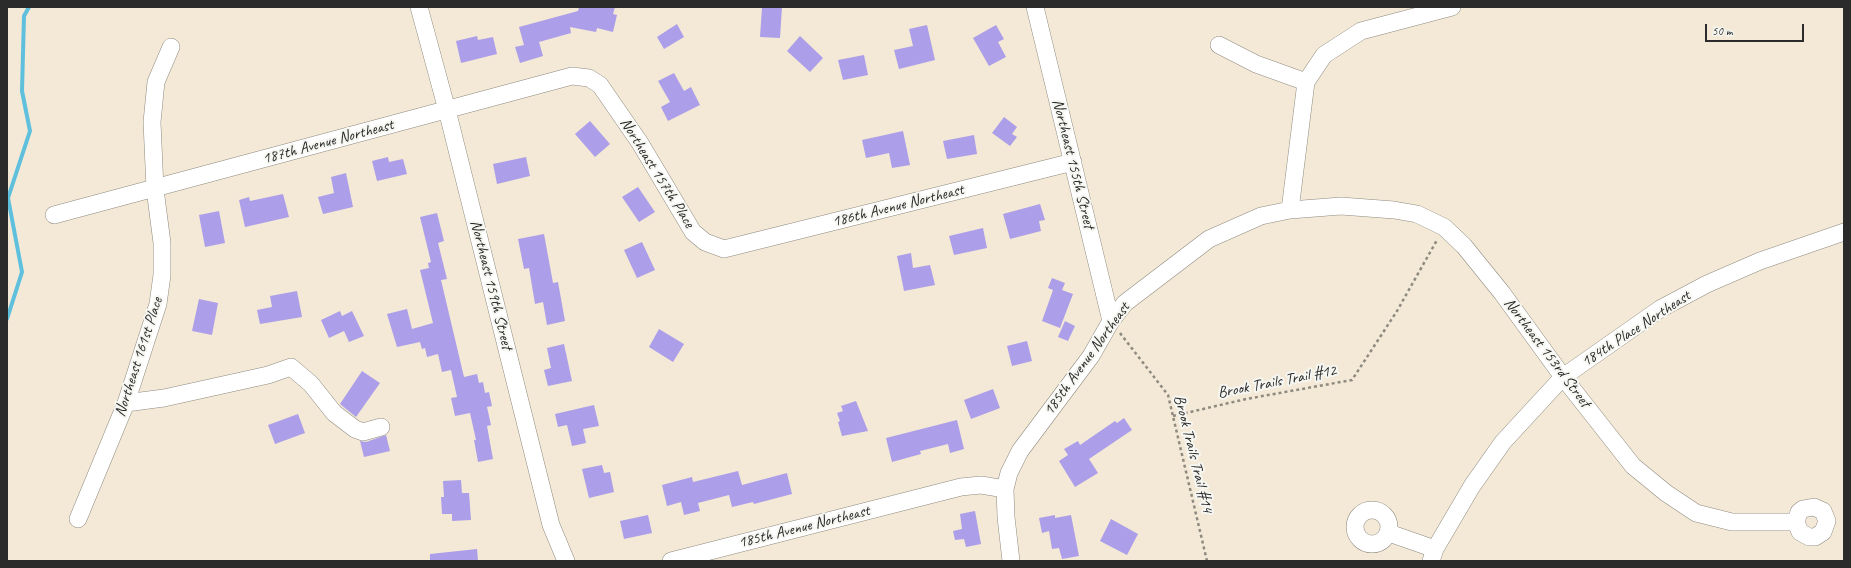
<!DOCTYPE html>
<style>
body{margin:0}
#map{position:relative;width:1851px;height:568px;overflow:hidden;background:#f3e9d6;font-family:Caveat,sans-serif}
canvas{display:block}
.frame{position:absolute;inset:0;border:8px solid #2b2b2b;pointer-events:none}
.scale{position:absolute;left:1705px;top:24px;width:99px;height:18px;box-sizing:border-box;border:2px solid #2b2b2b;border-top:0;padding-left:5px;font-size:12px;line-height:14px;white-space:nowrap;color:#2b2b2b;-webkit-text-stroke:3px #f6f6f2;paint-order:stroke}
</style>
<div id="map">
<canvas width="1851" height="568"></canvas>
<div class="frame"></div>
<div class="scale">50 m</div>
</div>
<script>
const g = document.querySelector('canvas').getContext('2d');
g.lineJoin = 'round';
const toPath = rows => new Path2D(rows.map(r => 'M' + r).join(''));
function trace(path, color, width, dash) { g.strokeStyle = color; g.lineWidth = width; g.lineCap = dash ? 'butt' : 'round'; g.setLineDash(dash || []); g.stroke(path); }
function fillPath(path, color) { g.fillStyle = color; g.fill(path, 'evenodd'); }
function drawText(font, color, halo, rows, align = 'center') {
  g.font = font + ' Caveat,sans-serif'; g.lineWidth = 4; g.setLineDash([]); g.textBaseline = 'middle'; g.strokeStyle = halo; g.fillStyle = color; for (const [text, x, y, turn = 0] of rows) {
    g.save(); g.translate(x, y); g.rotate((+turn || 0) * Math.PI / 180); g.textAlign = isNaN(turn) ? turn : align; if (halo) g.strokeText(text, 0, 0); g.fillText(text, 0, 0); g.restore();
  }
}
const stream = toPath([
 [7,319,22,272,8,198,30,131,22,91,24,16,29,7]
]);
const building = toPath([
 [579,7,615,7,613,14,617,15,613,32,597,28,596,32,570,27,571,33,539,42,543,56,520,63,515,47,524,45,519,27,578,11],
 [762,7,782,7,780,38,760,37],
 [677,24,684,37,664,49,657,37],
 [927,25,935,60,899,69,894,50,913,46,909,29],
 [996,25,1004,39,998,42,1006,57,989,66,973,38],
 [477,36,478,40,493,37,497,54,461,63,456,41],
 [800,36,823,58,810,72,787,51],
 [864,55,868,75,843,80,838,60],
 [674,73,684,91,691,87,700,105,668,121,661,107,670,102,658,81],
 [1004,117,1017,127,1012,134,1017,137,1010,146,992,133],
 [590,121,610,144,595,157,575,134],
 [903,131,910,165,892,168,889,153,866,158,862,140],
 [974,135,977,154,947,159,943,141],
 [388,157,389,162,403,159,407,174,377,181,372,161],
 [526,157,530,176,497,184,493,164],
 [346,173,353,207,323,214,318,197,334,193,331,177],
 [638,187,655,212,639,222,622,197],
 [283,194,289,217,245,227,239,200,249,197,250,201],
 [1040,204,1045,220,1039,221,1041,231,1010,239,1003,214],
 [219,211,225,243,205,247,199,215],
 [437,213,444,241,438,243,447,279,441,280,464,377,477,374,479,383,483,382,485,393,489,392,492,406,487,407,491,425,487,426,493,459,478,462,474,440,476,440,470,413,455,416,451,398,457,397,451,370,442,372,438,354,427,357,425,348,422,349,420,342,397,347,387,314,407,309,412,329,433,323,420,270,429,268,428,263,431,262,420,217],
 [983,228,987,248,954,255,949,236],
 [544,234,553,283,558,282,565,321,547,325,543,302,535,304,529,268,524,269,518,239],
 [642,242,655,270,637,278,624,250],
 [911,253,913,268,930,265,935,285,904,291,897,256],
 [1052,278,1065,283,1062,290,1073,294,1060,328,1042,321,1053,290,1048,288],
 [297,291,302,317,260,324,257,310,272,307,270,296],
 [199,299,218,303,212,335,192,331],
 [340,311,342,316,352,311,364,336,349,342,344,331,329,338,321,320],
 [1065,321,1075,326,1068,341,1058,337],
 [659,329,684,344,673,362,649,347],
 [1027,341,1032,361,1012,366,1007,346],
 [564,344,572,381,548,386,544,370,551,368,547,348],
 [362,371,380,383,356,417,340,404],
 [993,389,1000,408,971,419,964,400],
 [856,401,868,431,842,436,838,422,840,421,837,413,843,411,841,406],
 [594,405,599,426,583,429,586,443,572,446,567,425,558,427,555,414],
 [298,414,305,433,275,444,268,425],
 [1124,418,1132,430,1089,459,1098,473,1075,487,1059,461,1068,455,1064,449,1078,441,1080,445,1115,421,1117,423],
 [957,420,964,449,950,453,948,444,920,451,921,454,892,462,886,438],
 [386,435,390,451,364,457,360,441,366,442],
 [602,465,604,473,610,472,614,492,589,498,582,469],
 [738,471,742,485,787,473,792,494,754,504,753,502,732,507,729,495,698,503,700,511,684,515,681,502,667,506,662,485,692,477,693,482],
 [461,480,462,493,469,493,471,520,452,521,452,514,442,514,441,497,444,497,443,481],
 [975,511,981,544,966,547,964,539,955,540,953,531,962,529,960,514],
 [648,515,652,533,624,539,620,521],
 [1055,515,1055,518,1071,515,1079,556,1062,559,1059,548,1052,549,1049,531,1042,533,1039,518],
 [1111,519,1138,534,1127,555,1100,541],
 [477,549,478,561,430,561,430,554]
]);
const path = toPath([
 [1120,333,1168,395,1207,561],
 [1173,416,1246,399,1352,380,1397,311,1437,240]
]);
const minor = toPath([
 [419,7,447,110,551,525,566,561],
 [1035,7,1111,321],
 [1219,45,1256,64,1306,82],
 [1290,210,1306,82,1324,55,1361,31,1452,7],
 [54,215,572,76,589,78,600,85,640,143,693,232,705,242,724,249,1073,162],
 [126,403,164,398,268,375,291,367,311,384,334,413,355,429,363,432,381,427],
 '1355 527a17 17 0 1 1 34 0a17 17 0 1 1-34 0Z',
 [78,519,126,403,158,304,162,275,162,243,155,189,152,122,156,82,171,47],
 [1389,533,1435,549],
 [671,561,961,487,981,485,1005,489],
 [1011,561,1006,517,1005,489,1009,473,1020,451,1091,356,1111,321,1125,303,1209,239,1261,216,1290,210,1341,206,1394,210,1417,214,1444,227,1464,246,1502,293,1563,377,1633,466,1666,493,1696,513,1732,522,1796,522,1800,532,1809,537,1815,537,1823,532,1827,521,1823,511,1814,507,1803,509,1799,512,1796,522],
 [1431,561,1435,549,1472,486,1503,442,1563,377,1660,309,1707,284,1760,261,1844,232]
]);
const streetNames = [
 ["187th Avenue Northeast",328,142,-15],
 ["Northeast 155th Street",1073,164,76],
 ["Northeast 157th Place",657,173,58],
 ["186th Avenue Northeast",898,206,-14],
 ["Northeast 159th Street",491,285,76],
 ["184th Place Northeast",1636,329,-33],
 ["Northeast 153rd Street",1547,353,53],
 ["Northeast 161st Place",139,357,-72],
 ["185th Avenue Northeast",1087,359,-54],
 ["Brook Trails Trail #12",1277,382,-11],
 ["Brook Trails Trail #14",1193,454,76],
 ["185th Avenue Northeast",804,527,-14]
];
trace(stream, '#5ec0dd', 4);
fillPath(building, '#ac9ee8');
trace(minor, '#8f8a80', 18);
trace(path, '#8f8a80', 2.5, [3, 3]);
trace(minor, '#fff', 17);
drawText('16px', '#2b2b2b', '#f6f6f2', streetNames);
</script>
